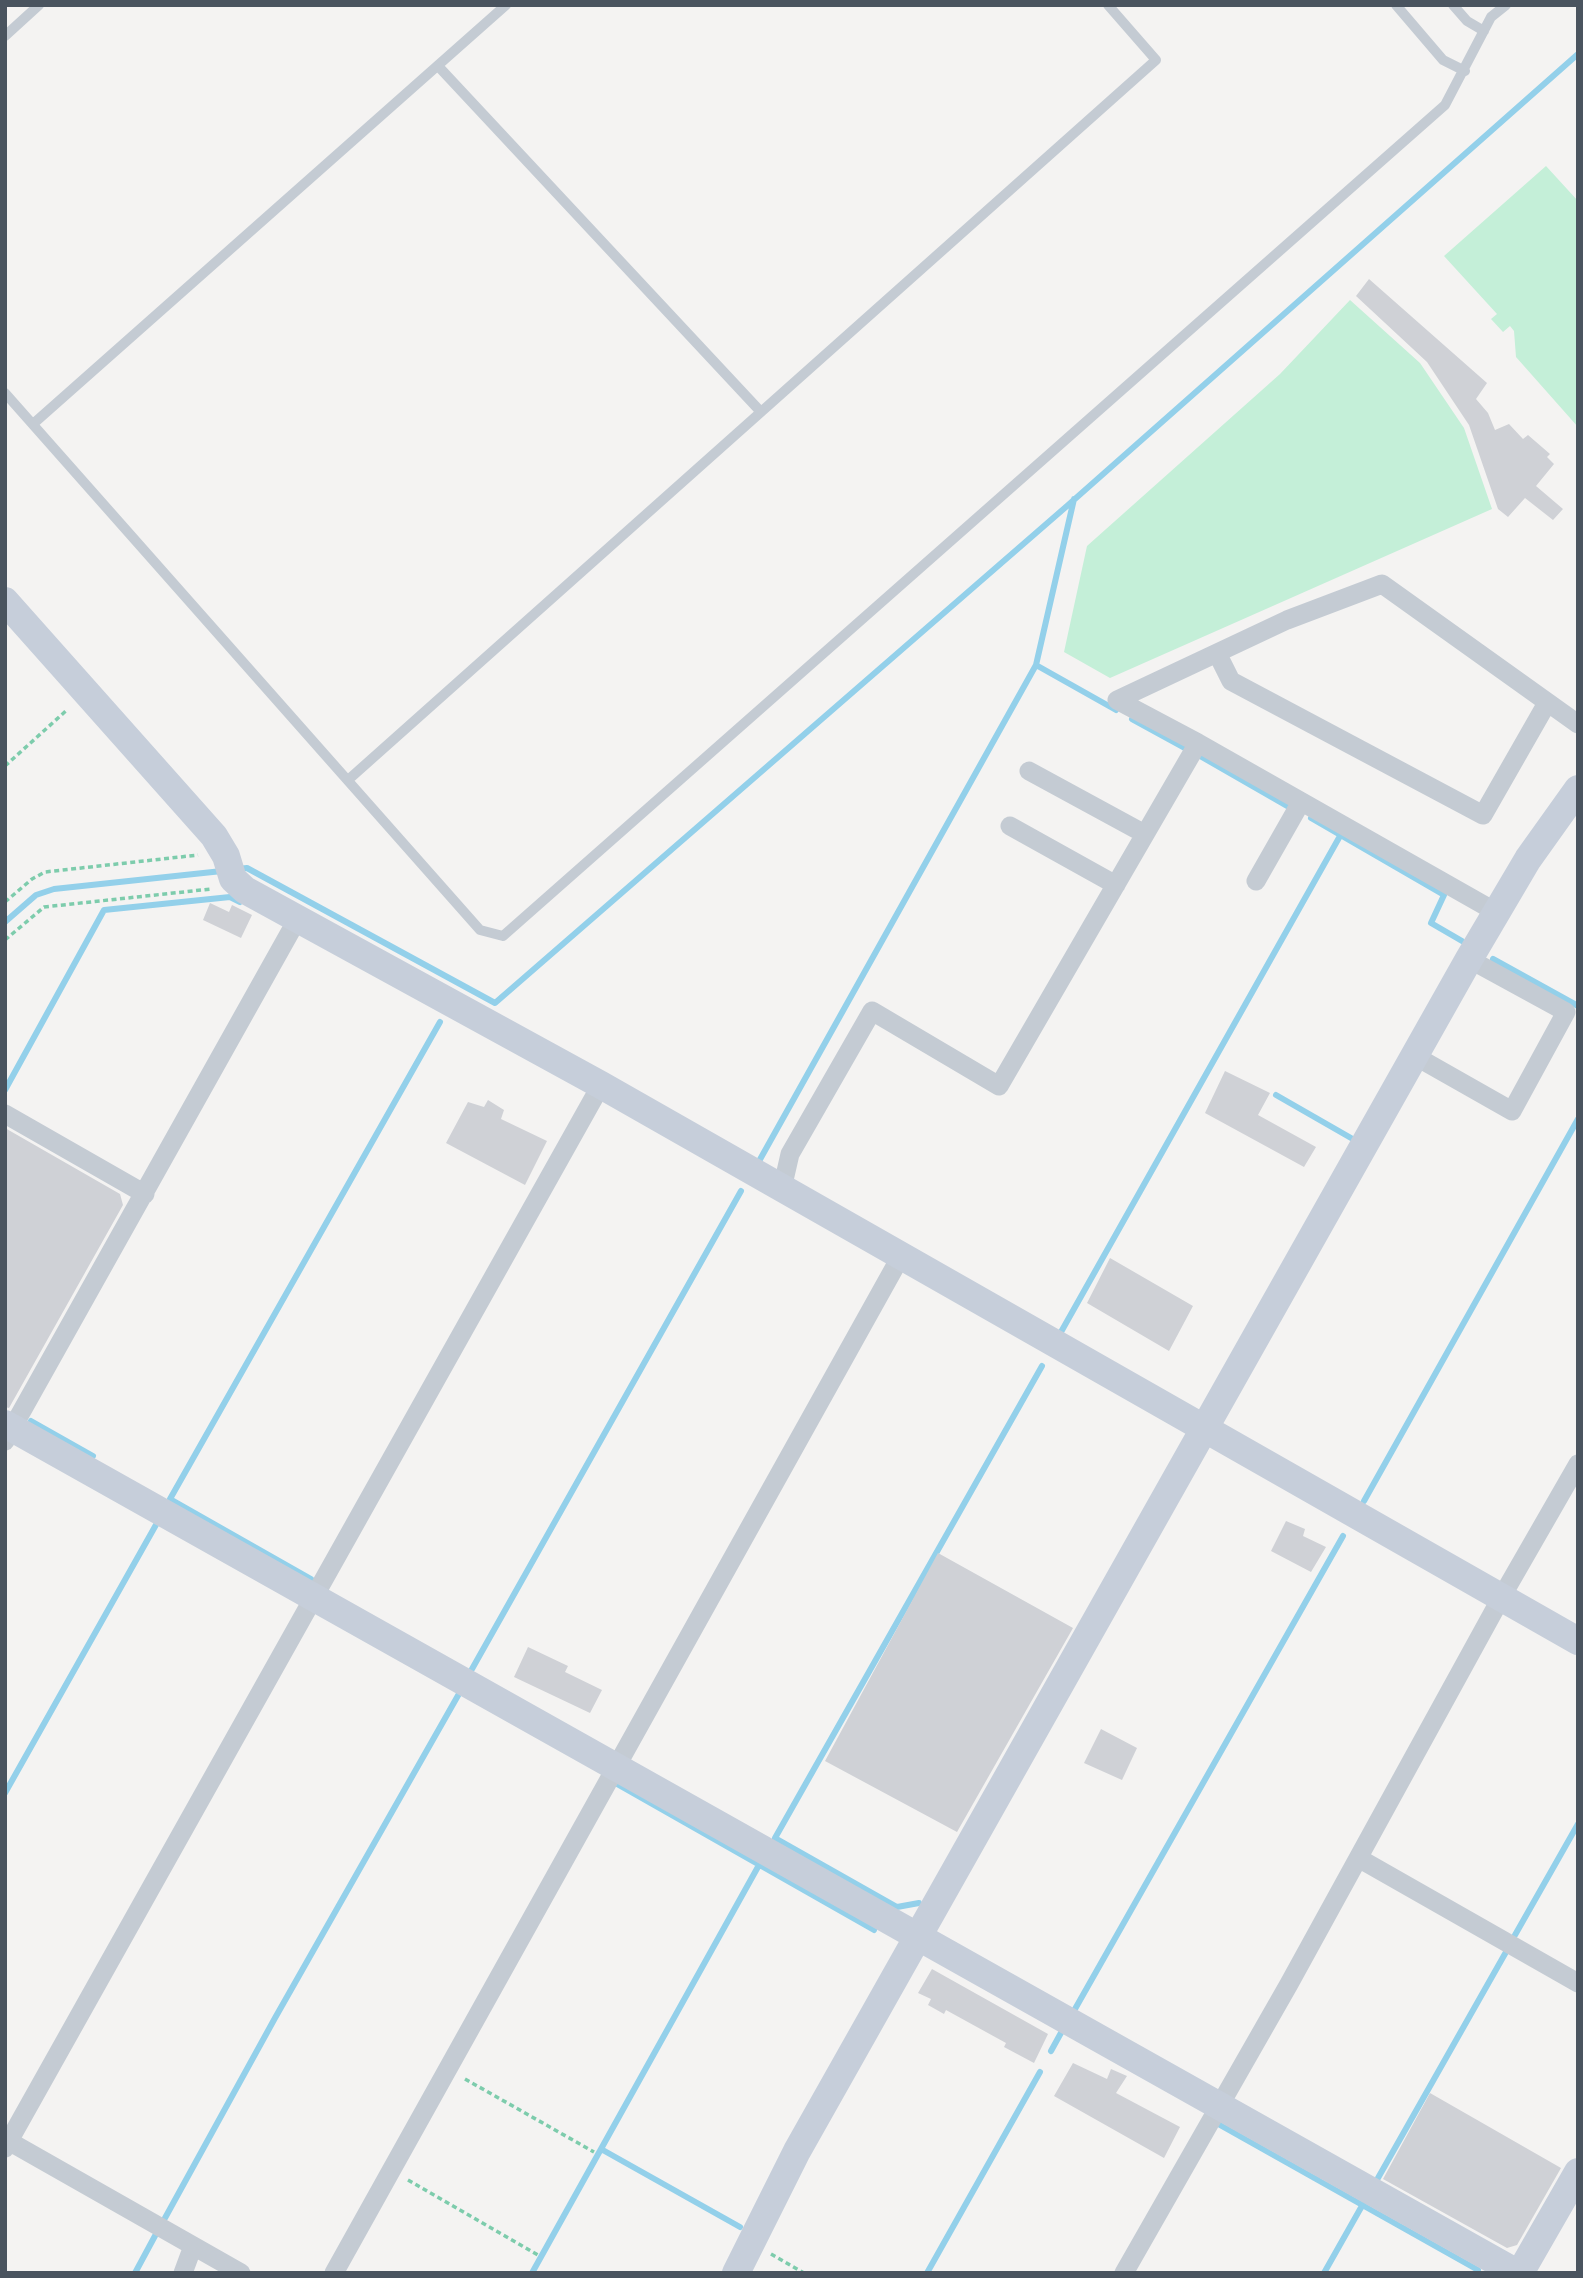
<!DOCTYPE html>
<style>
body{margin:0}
#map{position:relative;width:1583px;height:2278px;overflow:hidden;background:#f4f3f2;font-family:Overpass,sans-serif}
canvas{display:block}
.frame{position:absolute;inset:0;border:7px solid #4a545f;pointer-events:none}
</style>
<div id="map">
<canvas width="1583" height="2278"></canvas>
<div class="frame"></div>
</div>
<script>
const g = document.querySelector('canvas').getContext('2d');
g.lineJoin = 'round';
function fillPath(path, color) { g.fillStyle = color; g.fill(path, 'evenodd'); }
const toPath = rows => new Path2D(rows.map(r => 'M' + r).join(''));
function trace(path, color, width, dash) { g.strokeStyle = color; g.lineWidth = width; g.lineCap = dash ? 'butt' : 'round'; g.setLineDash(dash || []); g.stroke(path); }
const green = toPath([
 [1546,166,1578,201,1578,427,1516,357,1514,331,1510,326,1503,332,1491,319,1497,314,1444,256],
 [1350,300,1420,363,1464,428,1492,509,1110,678,1064,652,1087,546,1280,374]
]);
const stream = toPath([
 [1036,665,1116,710],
 [1132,719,1185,748],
 [1200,756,1287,806],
 [1311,818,1444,895,1431,923,1462,941],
 [237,869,247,868,495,1003,1067,506,1578,54],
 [5,922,36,895,54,889,222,871],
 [1493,959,1578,1006],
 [5,1090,104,910,230,897,240,902],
 [1276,1095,1351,1138],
 [758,1163,1036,665,1074,499],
 [1061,1332,1340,836],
 [31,1421,93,1456],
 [1364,1501,1578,1119],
 [311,1579,170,1499,440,1022],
 [472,1669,741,1191],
 [617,1784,874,1930],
 [5,1793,157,1523],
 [919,1903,897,1907,775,1838,1042,1366],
 [1515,1935,1578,1824],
 [1075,2009,1343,1536],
 [1051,2051,1062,2031],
 [1220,2125,1478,2270],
 [601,2149,740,2227],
 [1378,2178,1506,1952],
 [165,2218,275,2018,460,1692],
 [135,2273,156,2234],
 [532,2273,759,1865],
 [927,2273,1040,2072],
 [1324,2273,1363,2204]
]);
const building = toPath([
 [1369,279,1487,383,1476,399,1488,413,1495,430,1509,424,1523,439,1528,435,1550,454,1547,457,1554,464,1536,486,1563,509,1553,520,1525,498,1508,517,1498,509,1469,425,1427,362,1356,296],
 [210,903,229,912,232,905,252,915,241,938,203,920],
 [1225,1071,1270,1093,1258,1115,1316,1147,1304,1167,1205,1113],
 [488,1100,504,1110,501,1119,547,1141,525,1185,446,1143,468,1102,484,1107],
 [5,1128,120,1194,123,1205,9,1408,5,1407],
 [1110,1258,1193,1306,1169,1351,1087,1303],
 [1286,1521,1305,1529,1303,1536,1326,1547,1311,1572,1271,1551],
 [938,1553,1073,1628,957,1832,825,1761],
 [528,1647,568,1666,565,1672,602,1690,590,1713,514,1677],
 [1101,1729,1137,1748,1122,1780,1084,1763],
 [932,1969,1048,2034,1034,2063,1004,2047,1006,2043,946,2010,944,2014,928,2005,931,1999,918,1993],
 [1073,2063,1107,2079,1111,2069,1127,2076,1116,2093,1180,2127,1164,2158,1054,2096],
 [1430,2093,1561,2168,1517,2245,1507,2248,1383,2179]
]);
const path = toPath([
 [5,766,68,709],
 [5,902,32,879,45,872,198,855],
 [5,940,44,907,211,889],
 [465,2079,594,2152],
 [408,2180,538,2255],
 [771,2254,804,2273]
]);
const lane = toPath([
 [1396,5,1443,60,1465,71],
 [1453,5,1467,21,1484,31],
 [5,36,39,5],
 [438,66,761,412],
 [5,393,480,930,503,936,1445,105,1491,17,1506,5],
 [33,424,506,5],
 [348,780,1156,60,1108,5]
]);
const street = toPath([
 [1217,653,1231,681,1483,815,1547,703],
 [1198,743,1496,912],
 [1029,771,1143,833],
 [1010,826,1116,885],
 [1256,881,1301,802],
 [1415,1056,1512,1111,1566,1012,1469,959],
 [5,1114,145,1194],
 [782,1189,790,1154,872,1011,999,1086,1198,743,1117,700,1287,620,1382,584,1578,724],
 [5,1441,298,918],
 [1360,1859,1578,1983],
 [5,2139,241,2273],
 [5,2148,601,1085],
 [183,2273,193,2246],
 [334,2273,901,1256],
 [1124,2273,1289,1984,1501,1598,1578,1464]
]);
const secondary = toPath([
 [5,601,214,836,226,856,233,879,245,890,601,1085,1578,1641],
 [5,1424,1517,2273],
 [736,2273,797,2151,1469,959,1528,859,1578,789],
 [1520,2273,1578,2172]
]);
fillPath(green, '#c4efd8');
trace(stream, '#93d0ea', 6);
fillPath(building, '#cfd1d6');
trace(path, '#7dccac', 3.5, [5, 3.5]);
trace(lane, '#c4cbd3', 10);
trace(street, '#c4cbd3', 19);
trace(secondary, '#c6ceda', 28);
</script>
